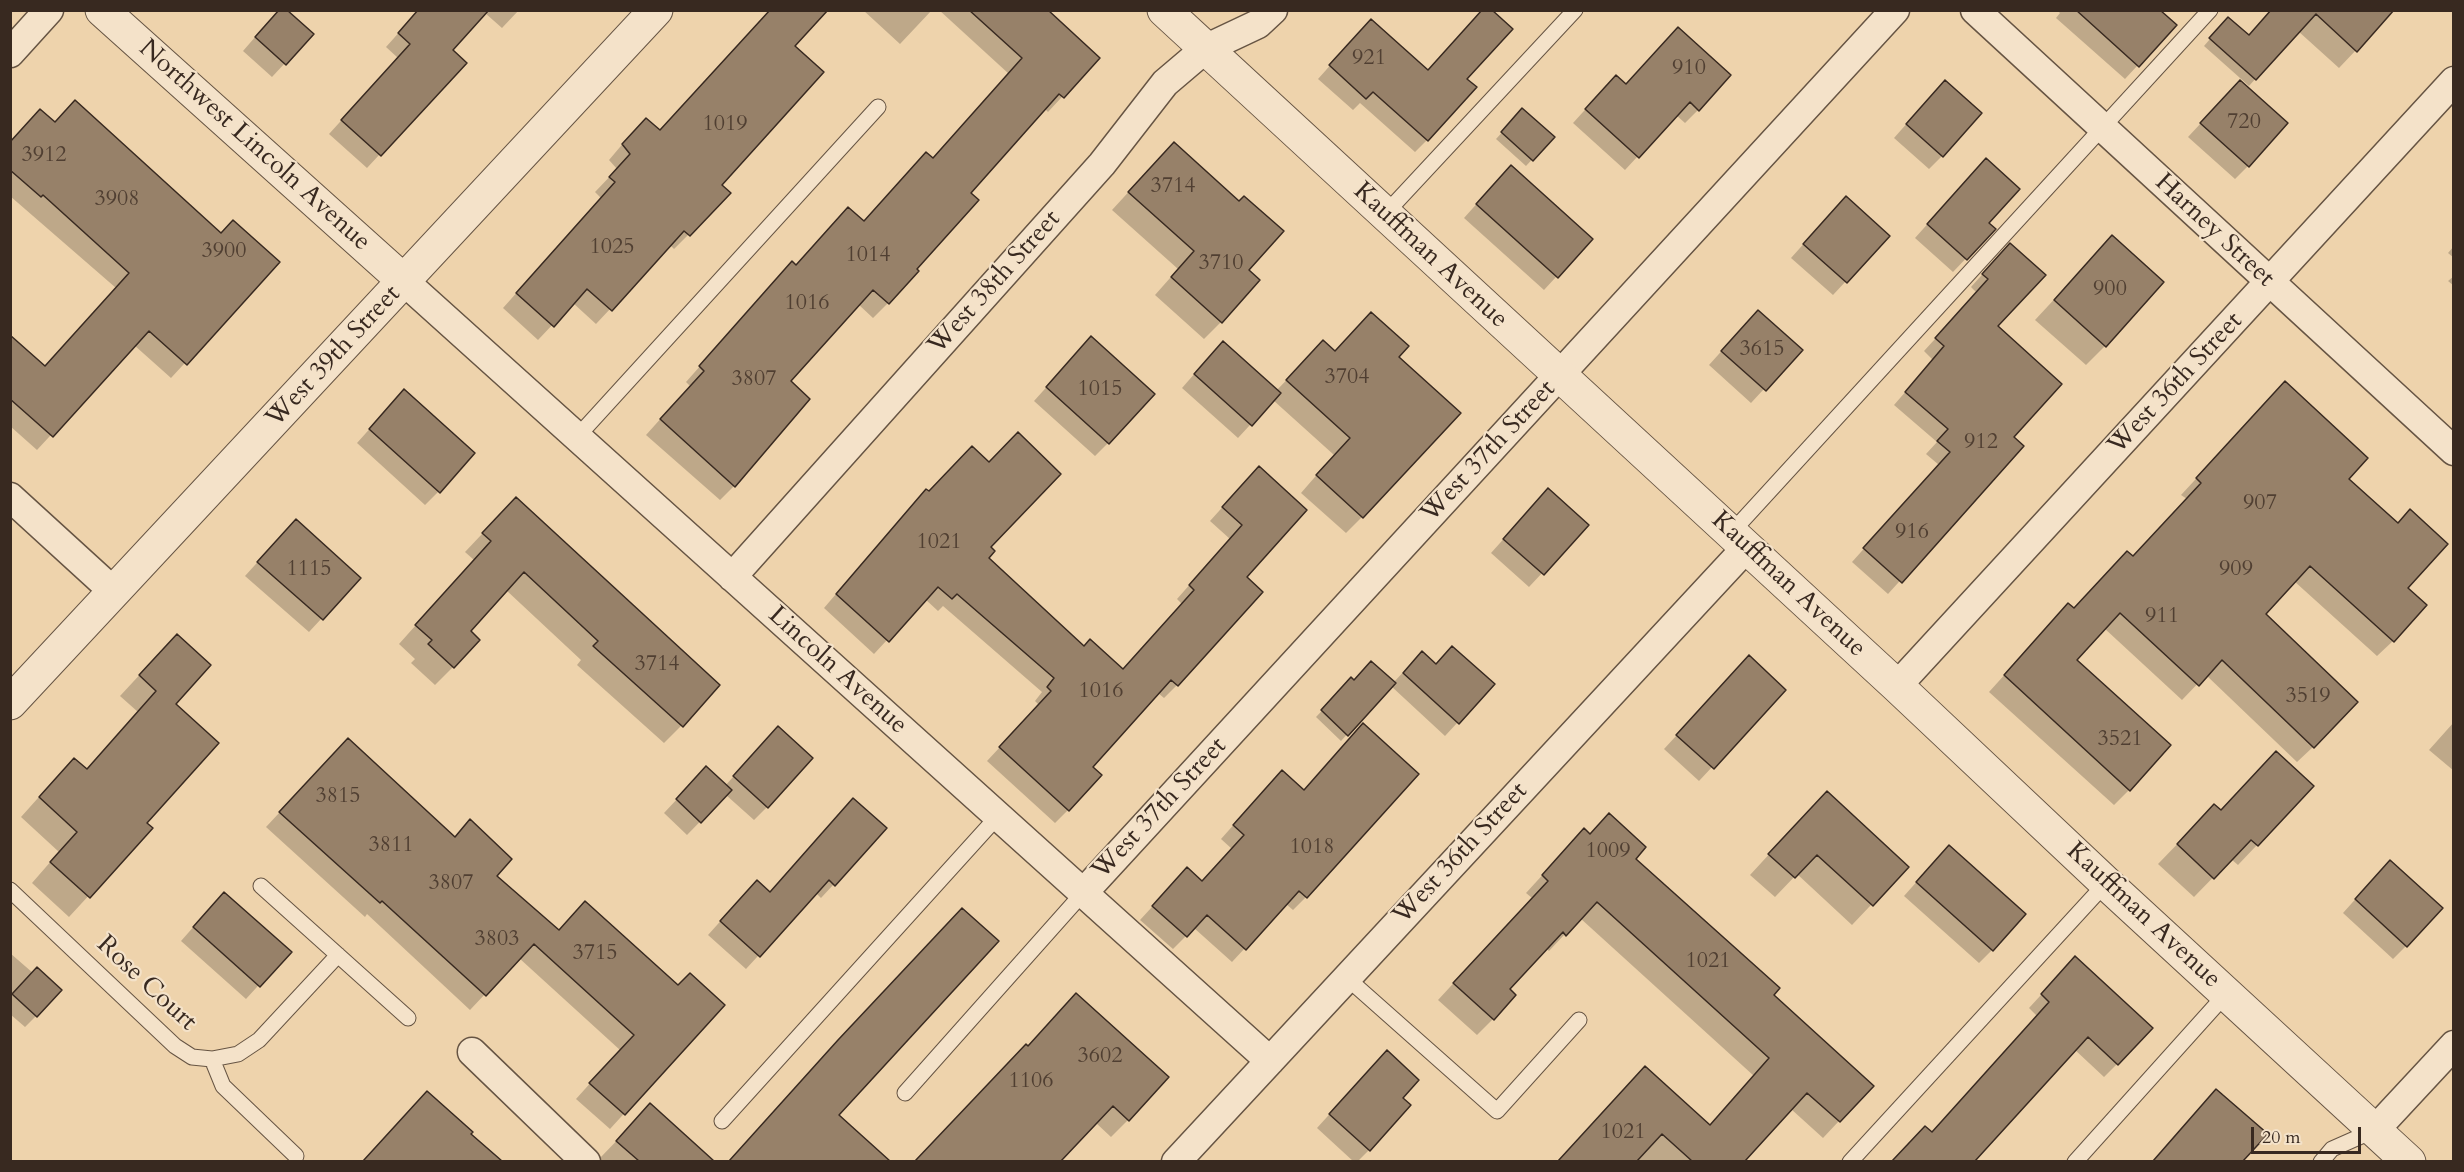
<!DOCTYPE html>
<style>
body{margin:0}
#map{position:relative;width:2464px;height:1172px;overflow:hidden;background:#eed3ac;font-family:Cardo,serif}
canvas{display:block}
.frame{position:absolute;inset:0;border:12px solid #382920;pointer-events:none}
.scale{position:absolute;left:2251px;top:1127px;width:110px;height:27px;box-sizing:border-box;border:3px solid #382920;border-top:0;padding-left:8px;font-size:18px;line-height:21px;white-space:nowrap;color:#382920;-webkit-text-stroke:4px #f4e2c9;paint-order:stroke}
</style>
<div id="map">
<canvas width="2464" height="1172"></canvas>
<div class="frame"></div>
<div class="scale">20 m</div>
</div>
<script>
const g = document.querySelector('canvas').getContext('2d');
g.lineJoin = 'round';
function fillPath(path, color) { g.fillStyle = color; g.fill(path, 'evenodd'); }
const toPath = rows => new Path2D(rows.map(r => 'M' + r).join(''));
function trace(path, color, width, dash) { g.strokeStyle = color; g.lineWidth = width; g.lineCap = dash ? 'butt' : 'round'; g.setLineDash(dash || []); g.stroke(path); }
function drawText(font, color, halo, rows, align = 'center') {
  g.font = font + ' Cardo,serif'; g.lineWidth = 4.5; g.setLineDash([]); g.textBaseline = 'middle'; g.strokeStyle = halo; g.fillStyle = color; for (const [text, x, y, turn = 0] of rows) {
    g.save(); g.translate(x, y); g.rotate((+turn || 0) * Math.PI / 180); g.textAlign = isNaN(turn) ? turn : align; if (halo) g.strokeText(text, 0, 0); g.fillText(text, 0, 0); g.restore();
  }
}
const shadow = toPath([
 [419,10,519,10,502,28,485,13,451,50,380,154,367,168,329,134,398,58,386,47],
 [863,10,932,10,900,44],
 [939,10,1046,10,1098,58,1048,112,1044,108,969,193,915,269,917,271,888,303,873,318,858,304,789,381,734,486,720,500,646,435,690,386,686,382,778,278,795,266,833,223,863,222,932,160,1009,74],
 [2057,10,2158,10,2175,25,2125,79,2056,18,2060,13],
 [2296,10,2394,10,2339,68,2298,31,2249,86,2204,46,2222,25,2249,37],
 [269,21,312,34,272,77,243,51],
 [1359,33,1427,72,1465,79,1427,140,1415,152,1360,103,1353,110,1318,79],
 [1665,42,1698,110,1685,123,1676,115,1625,170,1573,123,1603,90,1625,86],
 [793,46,720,185,689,234,674,249,670,245,596,324,573,303,538,340,503,308,601,198,595,192,617,169,609,160,631,134,659,132],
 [1932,95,1942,156,1929,169,1894,138],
 [2227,95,2248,166,2235,179,2188,137],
 [1516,117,1552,138,1526,166,1496,139],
 [54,124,221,234,278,262,171,378,134,345,37,450,10,426,10,337,44,367,116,288,10,196,10,143],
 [1157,161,1247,270,1221,322,1204,339,1155,295,1178,269,1112,210],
 [1973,173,1987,223,1994,229,1953,272,1915,238],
 [1498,180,1591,239,1544,290,1464,218],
 [1833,211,1888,236,1833,295,1791,258],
 [2112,237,2105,346,2086,365,2035,320],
 [2454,246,2454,258,2448,253],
 [1998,257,1996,326,2012,437,2022,446,1888,594,1852,562,1939,465,1926,454,1937,442,1894,405,1933,360,1924,351,1977,293,1971,287],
 [2454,276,2454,286,2448,281],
 [1745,325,1800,350,1751,403,1709,365],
 [1323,342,1334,352,1397,357,1362,517,1346,533,1301,493,1334,455,1273,400,1238,438,1182,388,1210,356,1276,391],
 [1078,352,1108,443,1095,456,1034,401],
 [2270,399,2347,479,2406,588,2393,641,2377,656,2294,581,2264,614,2313,747,2297,762,2206,675,2182,700,2104,628,2075,660,2129,790,2114,805,1989,692,2053,621,2073,610,2133,558,2187,499,2181,495],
 [391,405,438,492,425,505,357,443],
 [1246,481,1245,577,1261,592,1177,685,1164,698,1158,693,1090,767,1068,810,1055,823,987,761,1039,705,1035,701,1042,692,943,606,938,611,925,599,874,654,824,608,913,504,989,547,987,558,1083,648,1122,670,1182,604,1177,599,1230,539,1210,521],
 [1535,504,1587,525,1529,587,1491,553],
 [498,517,682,725,664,743,577,665,581,660,506,590,469,631,453,667,435,685,411,663,415,659,399,644,474,560,465,552],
 [283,534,359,578,309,632,245,576],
 [158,655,174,704,145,823,151,828,69,917,32,883,59,852,21,817,55,779,86,770,138,712,120,696],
 [1409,666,1458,722,1445,736,1391,686,1341,741,1316,717,1351,680,1353,682,1393,683],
 [1736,671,1784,690,1699,781,1664,749],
 [2454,722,2454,771,2429,750],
 [765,741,767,807,754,820,726,795,687,835,664,813,693,782,725,786],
 [334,754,495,876,558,931,678,987,723,1005,610,1129,576,1099,620,1050,519,958,470,1010,367,914,365,917,266,827],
 [1417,774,1306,897,1293,910,1286,904,1232,962,1194,928,1173,949,1140,920,1174,883,1202,883,1232,849,1221,839,1269,785,1303,791],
 [2312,787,2238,865,2231,859,2194,897,2158,864,2214,806,2220,811],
 [1808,812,1907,867,1852,925,1797,874,1775,897,1750,875],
 [840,814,834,884,821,898,816,893,746,969,708,935,744,895,769,893],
 [1590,835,1634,859,1771,996,1839,1121,1823,1138,1791,1109,1743,1162,1558,1162,1629,1084,1709,1126,1754,1076,1580,918,1549,951,1546,948,1508,989,1493,1019,1477,1035,1438,1000,1532,898,1526,893,1568,847],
 [1936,860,1992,950,1979,963,1904,896],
 [2377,875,2406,946,2393,959,2343,913],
 [211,907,289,952,246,999,181,941],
 [10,953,33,973,36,1016,25,1027,10,1014],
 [2062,972,2117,1064,2104,1077,2074,1049,1973,1162,1893,1162,1912,1141,1931,1134,2037,1016,2029,1008],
 [1076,995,1128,1120,1111,1137,1096,1123,1060,1162,917,1162],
 [821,1059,836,1115,888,1162,729,1162],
 [1374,1065,1401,1098,1369,1150,1357,1162,1354,1162,1317,1128],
 [2216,1091,2266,1134,2241,1162,2153,1162],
 [427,1093,501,1162,363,1162],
 [651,1105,711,1162,603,1162,600,1158]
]);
const building = toPath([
 [279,10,287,10,314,34,286,65,255,37,279,10],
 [418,10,489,10,453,50,467,63,381,156,341,120,410,44,398,33,418,10],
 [770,10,828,10,795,46,824,72,722,185,731,193,690,236,684,231,612,311,587,289,554,327,516,293,615,182,609,177,630,154,622,144,646,118,660,130,770,10],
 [969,10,1048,10,1100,58,1064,98,1059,94,971,193,979,200,917,269,919,271,889,304,873,290,791,381,810,399,735,487,660,419,704,371,699,366,792,261,796,265,848,207,864,221,926,152,933,158,1022,58,969,10],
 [1482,10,1492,10,1513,29,1467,79,1477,87,1428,141,1373,92,1366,99,1329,65,1371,19,1428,70,1482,10],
 [2076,10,2160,10,2177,25,2139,67,2076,10],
 [2271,10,2394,10,2357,52,2316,14,2256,80,2209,38,2228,17,2249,35,2271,10],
 [1678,27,1731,75,1699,111,1690,102,1639,158,1585,109,1616,75,1626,84,1678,27],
 [1945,80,1982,113,1943,157,1906,124,1945,80],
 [2240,80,2288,123,2249,167,2200,123,2240,80],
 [75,100,221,233,233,220,280,262,187,365,149,331,53,437,10,399,10,335,45,366,129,273,43,195,41,197,10,170,10,142,40,109,55,122,75,100],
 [1522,108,1555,137,1533,161,1501,132,1522,108],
 [1174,142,1239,201,1244,196,1284,231,1249,270,1260,280,1222,323,1171,277,1194,251,1128,192,1174,142],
 [1986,158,2020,189,1989,223,1996,229,1967,260,1927,224,1986,158],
 [1511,165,1593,239,1558,278,1476,204,1511,165],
 [1846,196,1890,236,1847,283,1803,244,1846,196],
 [2112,235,2164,282,2106,347,2054,300,2112,235],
 [2010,243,2046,275,1998,326,2062,384,2014,437,2024,446,1902,583,1863,548,1950,452,1937,441,1948,429,1905,392,1944,346,1935,338,1988,279,1982,274,2010,243],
 [1758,310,1803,350,1766,391,1721,351,1758,310],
 [1371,312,1409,346,1399,357,1461,413,1363,518,1316,475,1350,438,1286,380,1323,340,1335,351,1371,312],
 [1091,336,1155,394,1109,444,1046,387,1091,336],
 [1223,341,1281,393,1252,426,1194,374,1223,341],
 [2285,381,2368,458,2349,479,2398,523,2410,509,2448,544,2408,588,2427,605,2394,642,2310,566,2266,614,2358,702,2314,748,2222,660,2199,686,2120,613,2077,660,2171,745,2130,791,2004,675,2068,603,2074,608,2127,551,2133,556,2201,483,2196,478,2285,381],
 [404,389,475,453,440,493,369,429,404,389],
 [1018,432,1061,474,991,547,995,551,989,558,1084,646,1090,639,1123,669,1194,590,1189,585,1242,525,1222,507,1259,466,1307,510,1247,577,1263,592,1178,686,1171,680,1093,767,1102,775,1069,811,999,747,1051,691,1047,687,1054,678,957,594,952,599,938,587,889,642,836,594,926,489,929,491,972,446,989,462,1018,432],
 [1548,488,1589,525,1544,575,1503,539,1548,488],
 [516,497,720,685,683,727,593,646,598,641,524,572,471,631,480,640,454,668,428,644,432,640,415,625,491,541,482,533,516,497],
 [296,519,361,578,323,620,257,562,296,519],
 [177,634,211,665,176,704,219,743,147,823,153,828,90,898,50,862,77,832,39,797,74,758,87,769,156,691,139,675,177,634],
 [1452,646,1495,684,1459,724,1403,673,1422,651,1436,664,1452,646],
 [1749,655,1786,690,1714,769,1676,735,1749,655],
 [1371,661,1396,683,1348,736,1321,710,1351,677,1354,680,1371,661],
 [1363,723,1419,774,1307,898,1299,891,1246,950,1207,915,1187,937,1152,906,1187,867,1202,881,1244,835,1233,825,1282,770,1304,790,1363,723],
 [778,726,813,758,768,808,733,776,778,726],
 [348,738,455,837,470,819,512,859,497,876,559,930,585,901,678,985,690,973,725,1005,625,1115,589,1083,634,1035,534,944,486,996,382,901,380,903,279,812,348,738],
 [2276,751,2314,786,2258,846,2251,840,2214,879,2177,844,2214,804,2221,810,2276,751],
 [706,766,732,790,701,823,676,799,706,766],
 [1827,791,1909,867,1873,906,1817,855,1795,878,1768,854,1827,791],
 [853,798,887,828,835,886,829,880,760,957,720,921,757,880,770,892,853,798],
 [1609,813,1646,847,1636,859,1780,988,1774,995,1874,1086,1840,1122,1807,1093,1745,1161,1692,1161,1662,1134,1637,1161,1558,1161,1645,1066,1710,1125,1769,1058,1597,902,1566,936,1563,932,1510,989,1516,995,1494,1020,1453,983,1548,881,1542,875,1584,828,1590,834,1609,813],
 [1949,845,2026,914,1993,951,1916,882,1949,845],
 [2390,860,2443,908,2407,947,2355,899,2390,860],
 [224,892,292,952,260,987,193,927,224,892],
 [962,908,999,941,839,1115,890,1161,729,1161,838,1040,962,908],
 [2075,956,2153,1028,2118,1065,2088,1037,1975,1161,1892,1161,1925,1126,1932,1132,2049,1002,2041,994,2075,956],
 [37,967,62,990,37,1017,12,994,37,967],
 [1076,993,1169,1077,1129,1121,1113,1106,1061,1161,915,1161,1026,1044,1028,1046,1076,993],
 [1387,1050,1419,1080,1403,1098,1411,1105,1370,1151,1329,1114,1387,1050],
 [2216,1089,2268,1134,2243,1161,2153,1161,2216,1089],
 [427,1091,473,1132,471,1134,502,1161,363,1161,427,1091],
 [650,1103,714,1161,639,1161,616,1141,650,1103]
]);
const service = toPath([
 [1385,214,1575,10],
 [577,437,878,107],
 [1731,533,2210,10],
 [261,886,408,1018],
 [10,890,175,1046,192,1057,212,1059,238,1054,259,1040,338,955],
 [1347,978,1497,1111,1579,1020],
 [212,1059,223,1086,296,1156],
 [905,1093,1083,893],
 [722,1121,998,816],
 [1850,1162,2106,883],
 [2075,1162,2226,994],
 [2321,1162,2332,1149,2375,1130]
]);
const minor = toPath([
 [1975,10,2454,451],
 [10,53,49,10],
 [405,282,1270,1061],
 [10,497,113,591],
 [732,577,1102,164,1165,83,1205,49,1258,24,1273,10],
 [1897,686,2454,81],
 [1083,893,1895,10],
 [472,1052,586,1162],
 [2375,1130,2454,1045],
 [1176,1162,1747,547]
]);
const tertiary = toPath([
 [102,10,405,282],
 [1164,10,1897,686,2106,883,2409,1162],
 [10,703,656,10]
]);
const numberNames = [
 ["921",1369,59],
 ["910",1689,69],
 ["720",2244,123],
 ["1019",725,125],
 ["3912",44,156],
 ["3714",1173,187],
 ["3908",117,200],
 ["1025",612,248],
 ["3900",224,252],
 ["1014",868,256],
 ["3710",1221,264],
 ["900",2110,290],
 ["1016",807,304],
 ["3615",1762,350],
 ["3704",1347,378],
 ["3807",754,380],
 ["1015",1100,390],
 ["912",1981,443],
 ["907",2260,504],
 ["916",1912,533],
 ["1021",939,543],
 ["1115",309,570],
 ["909",2236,570],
 ["911",2162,617],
 ["3714",657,665],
 ["1016",1101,692],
 ["3519",2308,697],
 ["3521",2120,740],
 ["3815",338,797],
 ["3811",391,846],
 ["1018",1312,848],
 ["1009",1608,852],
 ["3807",451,884],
 ["3803",497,940],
 ["3715",595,954],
 ["1021",1708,962],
 ["3602",1100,1057],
 ["1106",1031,1082],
 ["1021",1623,1133]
];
const streetNames = [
 ["Northwest Lincoln Avenue",254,146,42],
 ["Harney Street",2214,231,43],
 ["Kauffman Avenue",1430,256,43],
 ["West 38th Street",995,283,-48],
 ["West 39th Street",334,357,-47],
 ["West 36th Street",2176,384,-47],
 ["West 37th Street",1489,452,-47],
 ["Kauffman Avenue",1788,585,43],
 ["Lincoln Avenue",837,671,42],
 ["West 37th Street",1160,809,-47],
 ["West 36th Street",1461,854,-47],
 ["Kauffman Avenue",2143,916,43],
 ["Rose Court",146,984,43]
];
fillPath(shadow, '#0003');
fillPath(building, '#978169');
trace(building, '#382920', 1.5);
trace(service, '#665443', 17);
trace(minor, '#665443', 31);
trace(tertiary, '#665443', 35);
trace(service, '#f4e2c9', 15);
trace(minor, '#f4e2c9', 28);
trace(tertiary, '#f4e2c9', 33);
drawText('22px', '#503f32', null, numberNames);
drawText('26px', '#382920', '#f4e2c9', streetNames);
</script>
